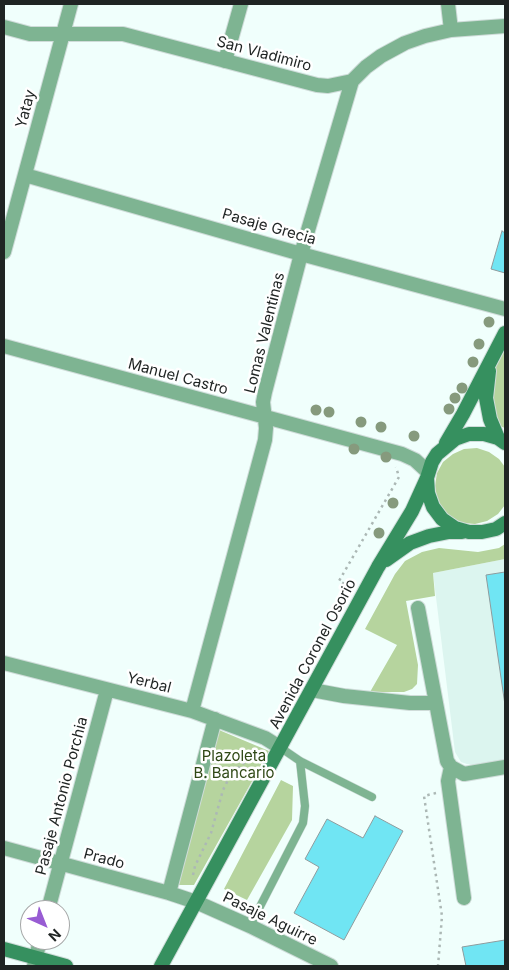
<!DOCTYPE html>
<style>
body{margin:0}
#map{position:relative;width:509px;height:970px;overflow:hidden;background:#f0fffc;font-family:Inter,sans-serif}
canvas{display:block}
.frame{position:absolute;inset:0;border:5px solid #1f2423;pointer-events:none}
.north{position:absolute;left:20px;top:900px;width:50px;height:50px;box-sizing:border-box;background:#fff;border:1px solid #a5a7a7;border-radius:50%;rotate:136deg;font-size:14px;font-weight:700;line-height:20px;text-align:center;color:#1f2423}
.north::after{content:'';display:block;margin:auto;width:18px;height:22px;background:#985cd3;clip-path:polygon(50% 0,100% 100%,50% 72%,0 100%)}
</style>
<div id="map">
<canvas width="509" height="970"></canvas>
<div class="frame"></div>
<div class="north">N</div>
</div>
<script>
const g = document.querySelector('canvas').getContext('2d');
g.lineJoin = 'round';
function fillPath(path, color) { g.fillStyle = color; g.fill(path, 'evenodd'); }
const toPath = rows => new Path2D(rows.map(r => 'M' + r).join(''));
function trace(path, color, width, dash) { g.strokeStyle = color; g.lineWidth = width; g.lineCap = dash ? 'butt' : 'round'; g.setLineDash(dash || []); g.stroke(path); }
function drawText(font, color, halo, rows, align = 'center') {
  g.font = font + ' Inter,sans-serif'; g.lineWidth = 5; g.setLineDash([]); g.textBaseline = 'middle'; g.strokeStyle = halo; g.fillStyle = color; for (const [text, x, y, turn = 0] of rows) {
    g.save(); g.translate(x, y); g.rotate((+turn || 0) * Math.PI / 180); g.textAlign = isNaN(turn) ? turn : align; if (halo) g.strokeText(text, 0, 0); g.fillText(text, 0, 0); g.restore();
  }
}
const built = toPath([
 [505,559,505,760,474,765,467,764,461,762,455,752,433,573]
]);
const green = toPath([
 [505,342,505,428,497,425,489,383,500,351],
 [477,448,489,452,499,459,505,467,505,505,498,514,487,521,475,524,463,523,452,518,442,509,437,498,435,486,437,473,443,462,453,454,464,449],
 [505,544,505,559,433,573,435,596,406,601,418,665,417,684,412,689,404,692,370,692,397,645,365,629,395,574,405,561,422,552,439,548,478,552,499,548],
 [219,730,269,751,194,885,177,885],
 [281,780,293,786,292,820,247,900,224,889]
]);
const building = toPath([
 [502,231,505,233,505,273,491,269,502,231],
 [505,572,505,705,486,575,505,572],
 [375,816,403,831,344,940,294,913,319,867,305,859,327,819,363,838,375,816],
 [505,940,505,966,466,966,462,947,505,940]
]);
const path = toPath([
 [350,587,339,581,399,477,396,467],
 [436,793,424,796,442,916,438,966],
 [193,875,195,866,211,833,223,790,228,780,240,766,254,755,260,753]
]);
const service = toPath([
 [281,748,300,761,372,797],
 [250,926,303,823,305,806,300,761]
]);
const minor = toPath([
 [448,4,451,30],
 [4,27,30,34,123,34,317,85,328,86,352,81,366,67,381,56,405,43,425,36,451,30,505,26],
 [225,61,241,4],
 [25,175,301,254,505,309],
 [4,252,71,4],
 [4,346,402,454,415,460,428,472],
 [418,608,447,761,451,767,464,774,505,767],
 [4,663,192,711,265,738,281,748],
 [312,690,344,696,410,703,436,703],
 [192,711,265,440,266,428,263,402,265,392,301,254,352,81],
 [451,767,448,781,464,898],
 [4,848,169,893,196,902,250,926,331,966],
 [169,893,215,719],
 [48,910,107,690],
 [34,966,40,940]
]);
const secondary = toPath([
 [489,371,486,398,490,419,498,438],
 [446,443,463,414,505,333],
 [505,443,498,438,484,434,469,434,455,439,437,454,432,462,427,478,428,493,433,507,442,519,455,528,469,532,482,532,496,529,505,523],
 [386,560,410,543,429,536,449,532,462,532],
 [4,949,66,966],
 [161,966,378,567,412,511,427,478]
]);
const trees = [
 [489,322],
 [479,344],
 [473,362],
 [462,388],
 [455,398],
 [449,409],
 [316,410],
 [329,412],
 [361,422],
 [381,427],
 [414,436],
 [354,449],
 [386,457],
 [393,503],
 [379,533]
];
const streetNames = [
 ["San Vladimiro",264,54,15],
 ["Yatay",26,109,-75],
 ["Pasaje Grecia",269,227,16],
 ["Lomas Valentinas",265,333,-76],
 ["Manuel Castro",178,377,15],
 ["Avenida Coronel Osorio",313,654,-62],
 ["Yerbal",149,683,14],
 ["Pasaje Antonio Porchia",62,796,-75],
 ["Prado",104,859,15],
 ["Pasaje Aguirre",270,919,26]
];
const parkNames = [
 ["Plazoleta",234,756],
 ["B. Bancario",234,773]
];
fillPath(built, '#dcf5ef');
fillPath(green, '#b6d49e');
fillPath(building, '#70e5f3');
trace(building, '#8e9c9e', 1);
trace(service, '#cfdcd9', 9);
trace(minor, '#cfdcd9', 16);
trace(secondary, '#cfdcd9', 16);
trace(path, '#acb8b5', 2.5, [2.5, 4]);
trace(service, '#7eb492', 8);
trace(minor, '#7eb492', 14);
trace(secondary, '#36905f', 14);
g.fillStyle = '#869a7d';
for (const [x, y] of trees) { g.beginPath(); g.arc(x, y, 5.5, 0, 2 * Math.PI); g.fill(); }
drawText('15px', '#1f2423', '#fff', streetNames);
drawText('15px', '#2f4815', '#fff', parkNames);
</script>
